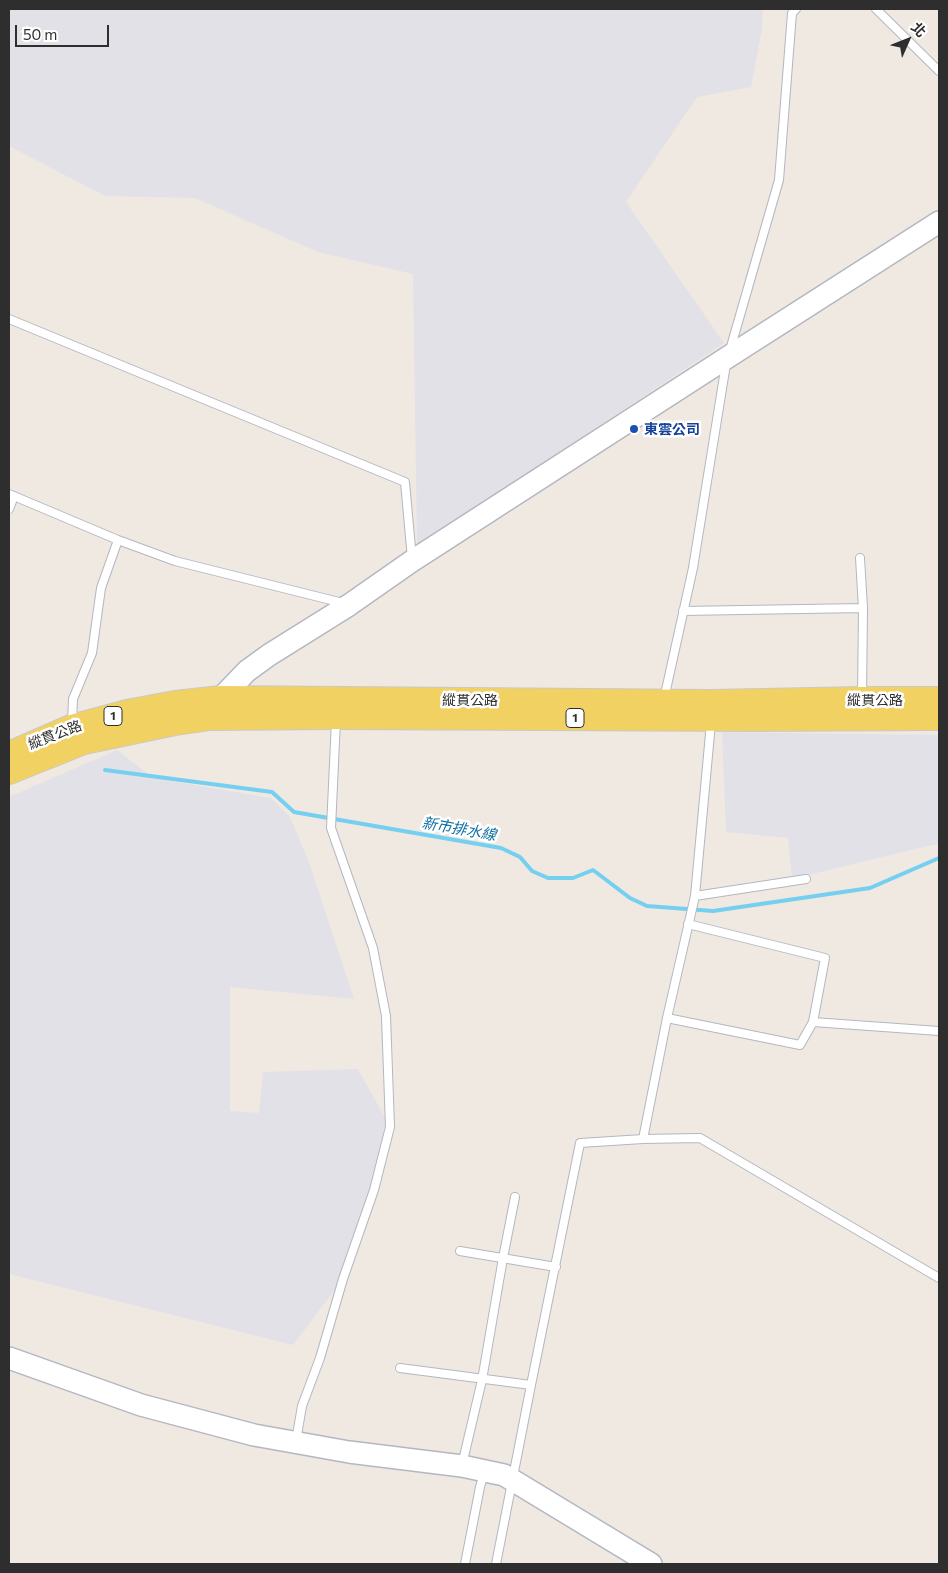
<!DOCTYPE html>
<meta charset="utf-8">
<style>
body{margin:0}
#map{position:relative;width:948px;height:1573px;overflow:hidden;background:#efe9e1;font-family:Commissioner,"Noto Sans TC",sans-serif}
canvas{display:block}
.frame{position:absolute;inset:0;border:10px solid #2e2e2e;pointer-events:none}
.north{position:absolute;left:883px;top:15px;width:50px;height:50px;-webkit-text-stroke:4px #fff;paint-order:stroke;rotate:46deg;font-size:14px;font-weight:700;line-height:20px;text-align:center;color:#2e2e2e}
.north::after{content:'';display:block;margin:auto;width:18px;height:22px;background:#2e2e2e;clip-path:polygon(50% 0,100% 100%,50% 72%,0 100%)}
.scale{position:absolute;left:15px;top:25px;width:94px;height:22px;box-sizing:border-box;border:2px solid #2e2e2e;border-top:0;padding-left:6px;font-size:15px;line-height:18px;white-space:nowrap;color:#2e2e2e;-webkit-text-stroke:4px #fff;paint-order:stroke}
</style>
<div id="map">
<canvas width="948" height="1573"></canvas>
<div class="frame"></div>
<div class="north">北</div>
<div class="scale">50 m</div>
</div>
<script>
const g = document.querySelector('canvas').getContext('2d');
g.lineJoin = 'round';
function fillPath(path, color) { g.fillStyle = color; g.fill(path, 'evenodd'); }
const toPath = rows => new Path2D(rows.map(r => 'M' + r).join(''));
function trace(path, color, width, dash) { g.strokeStyle = color; g.lineWidth = width; g.lineCap = dash ? 'butt' : 'round'; g.setLineDash(dash || []); g.stroke(path); }
function drawText(font, color, halo, rows, align = 'center') {
  g.font = font + ' Commissioner,"Noto Sans TC",sans-serif'; g.lineWidth = 5; g.setLineDash([]); g.textBaseline = 'middle'; g.strokeStyle = halo; g.fillStyle = color; for (const [text, x, y, turn = 0] of rows) {
    g.save(); g.translate(x, y); g.rotate((+turn || 0) * Math.PI / 180); g.textAlign = isNaN(turn) ? turn : align; if (halo) g.strokeText(text, 0, 0); g.fillText(text, 0, 0); g.restore();
  }
}
const industrial = toPath([
 [9,9,763,9,762,29,751,87,697,97,626,202,724,343,529,472,417,544,413,274,318,252,195,198,105,196,9,146],
 [722,732,939,735,939,844,923,847,792,879,788,838,726,832],
 [117,750,153,778,271,798,290,817,309,862,354,999,230,987,230,1111,259,1113,263,1072,358,1069,390,1127,343,1279,293,1345,9,1274,9,797]
]);
const stream = toPath([
 [105,770,272,792,294,812,501,848,520,857,532,871,548,878,573,878,593,870,630,898,647,906,713,911,870,888,939,858]
]);
const lane = toPath([
 [876,9,939,71],
 [9,319,405,482,412,559],
 [730,350,779,180,792,13,796,9],
 [9,494,118,540,175,561,343,603],
 [9,509,14,496],
 [860,558,863,608,862,696],
 [683,611,863,608],
 [664,699,693,568,726,364],
 [72,723,73,699,92,653,101,588,118,540],
 [695,896,806,879],
 [667,1018,800,1045,813,1022,825,958,688,924],
 [813,1022,939,1031],
 [643,1139,667,1018,695,896,711,723],
 [460,1251,556,1267],
 [400,1368,531,1385],
 [296,1441,302,1406,320,1358,343,1279,374,1190,390,1127,386,1016,373,948,331,828,336,720],
 [462,1465,482,1380,503,1258,515,1197],
 [465,1564,480,1487,484,1473],
 [496,1564,531,1385,580,1143,643,1139,700,1138,939,1278]
]);
const secondary = toPath([
 [215,709,221,698,247,671,269,655,349,605,412,561,728,357,939,222],
 [9,1358,141,1405,254,1435,349,1452,462,1466,504,1475,651,1564]
]);
const primary = toPath([
 [9,754,71,727,127,712,175,703,221,698,711,702,862,699,939,699],
 [9,772,84,742,175,723,210,718,336,717,750,719,939,718]
]);
const markers = [
 [634,429,5,"#1a4fb4"]
];
const shields = [
 [113,716,18],
 [575,718,18]
];
const shieldNames = [
 ["1",113,716],
 ["1",575,718]
];
const transitNames = [
 ["東雲公司",644,429]
];
const streetNames = [
 ["縱貫公路",470,700],
 ["縱貫公路",875,700],
 ["縱貫公路",55,735,-21]
];
const waterNames = [
 ["新市排水線",459,829,10]
];
fillPath(industrial, '#e3e1e8');
trace(stream, '#75cff0', 4);
trace(lane, '#b4b7c1', 10);
trace(secondary, '#b4b7c1', 24);
trace(primary, '#c9c9c9', 26);
trace(lane, '#fff', 8);
trace(secondary, '#fff', 21);
trace(primary, '#f2d163', 24);
for (const [x, y, r, color] of markers) { const dot = new Path2D(); dot.arc(x, y, r, 0, 2 * Math.PI); g.fillStyle = color; g.fill(dot); trace(dot, '#fff', 2); }
for (const [x, y, w] of shields) { const box = new Path2D(); box.roundRect(x - w / 2, y - 9.5, w, 19, 4); g.fillStyle = '#fff'; g.fill(box); trace(box, '#2e2e2e', 1); }
drawText('bold 12px', '#2e2e2e', null, shieldNames);
drawText('bold 14px', '#164399', '#fff', transitNames, 'left');
drawText('14px', '#2e2e2e', '#fff', streetNames);
drawText('italic 15px', '#0d6fa3', '#fff', waterNames);
</script>
